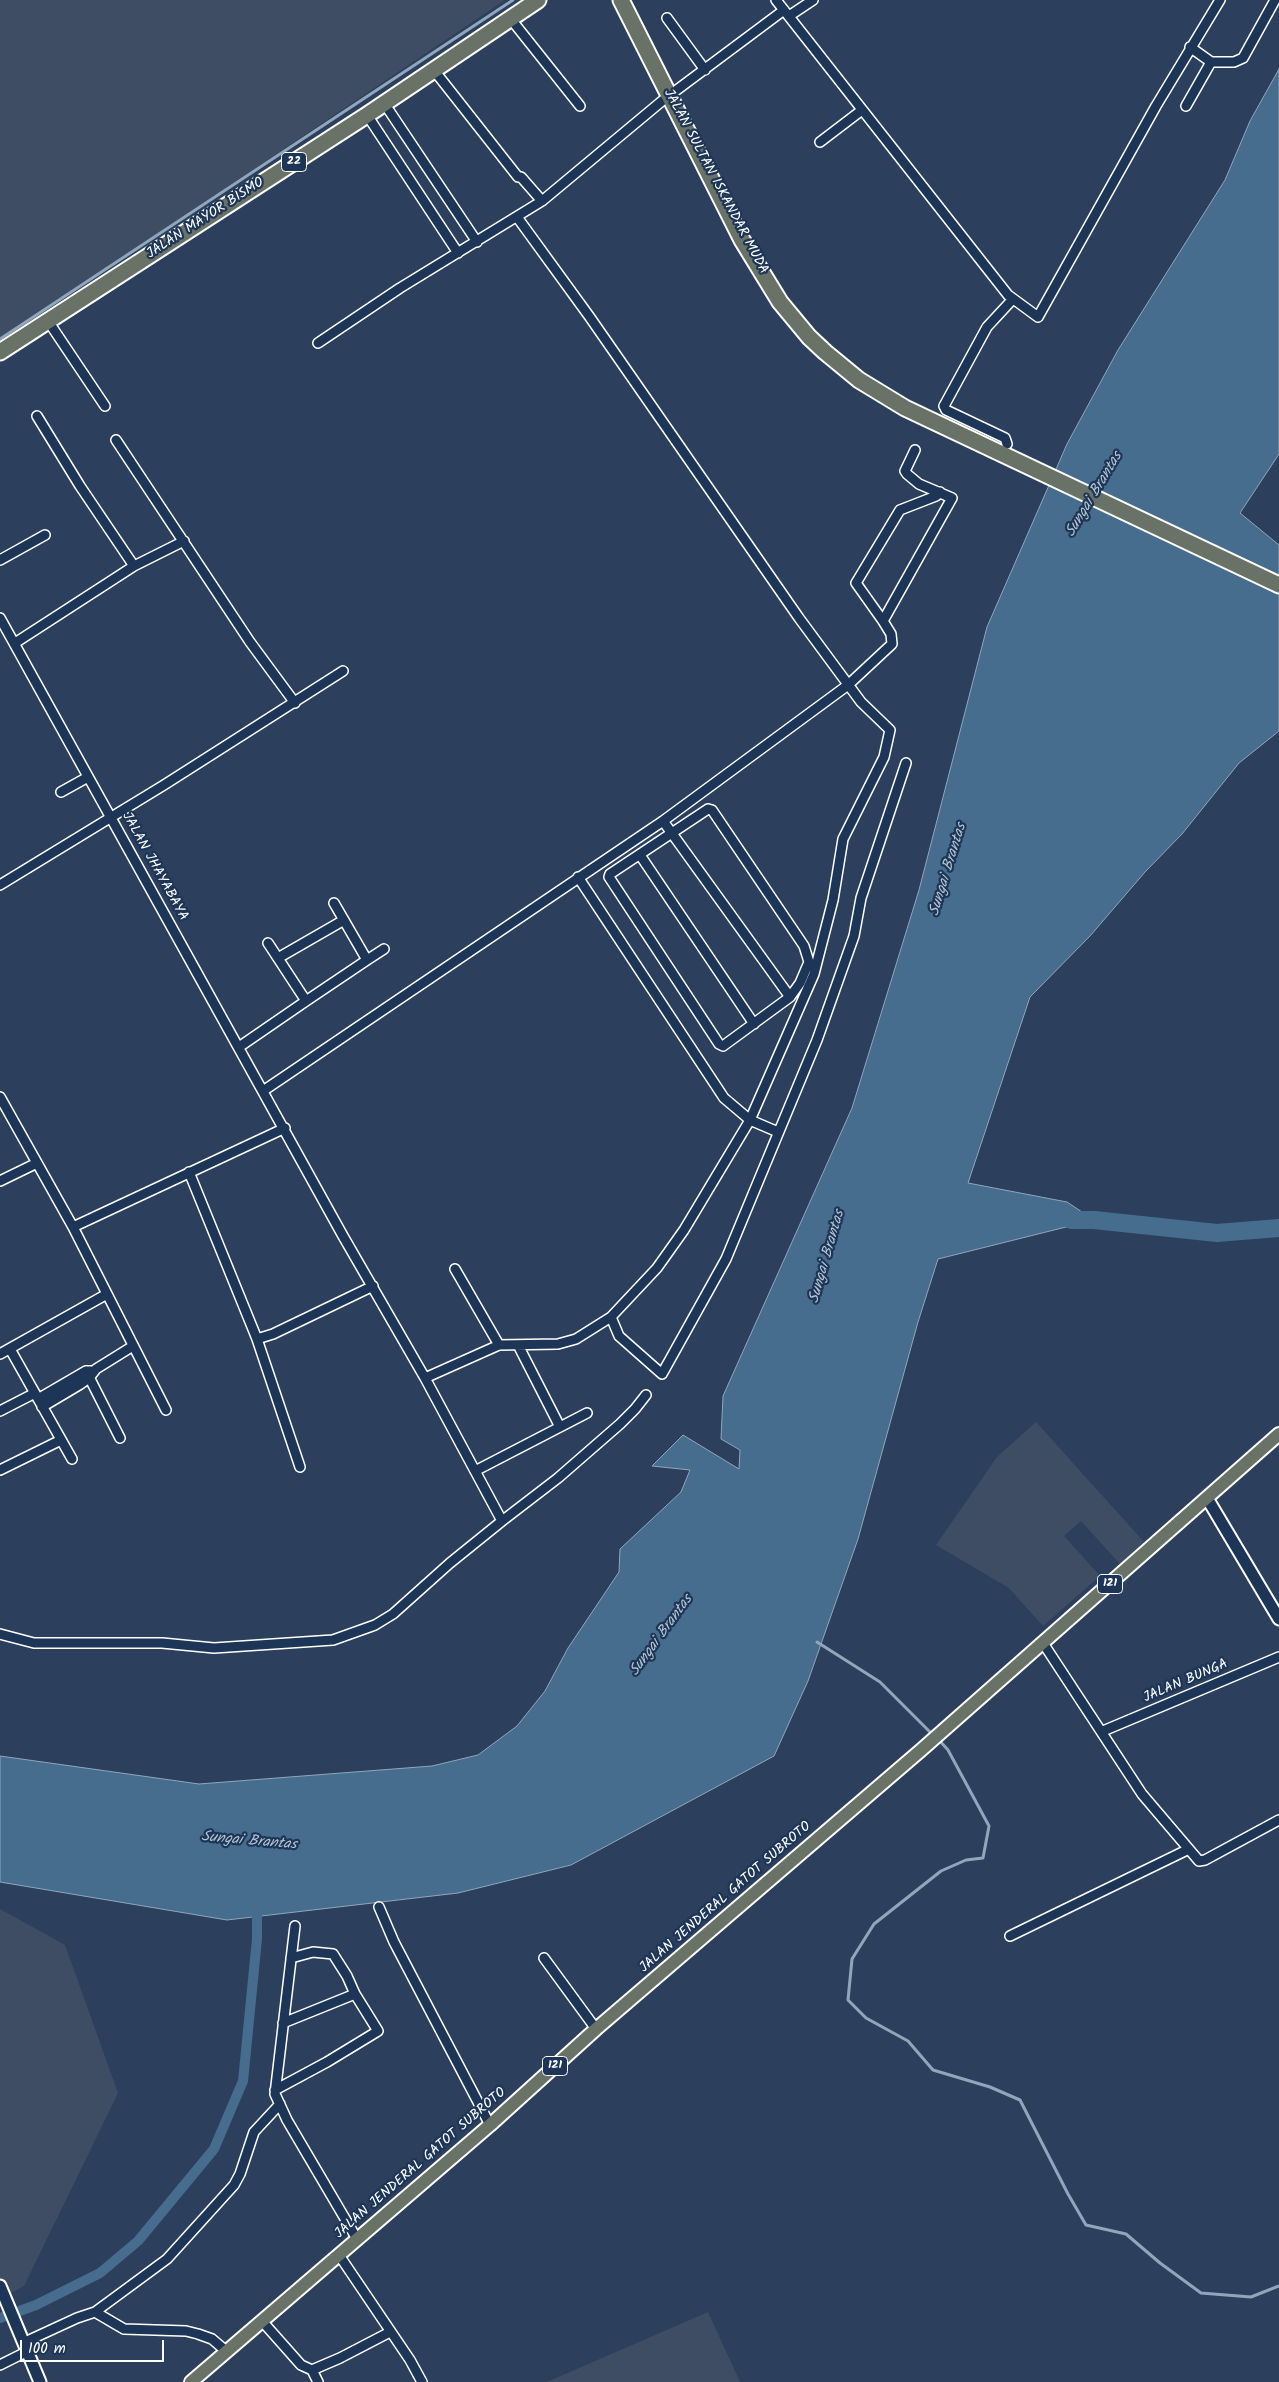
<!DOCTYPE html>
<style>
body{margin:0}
#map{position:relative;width:1279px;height:2382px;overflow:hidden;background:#2c405d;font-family:Kalam,sans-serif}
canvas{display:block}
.scale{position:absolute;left:20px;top:2340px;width:144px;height:22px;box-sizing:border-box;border:2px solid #fff;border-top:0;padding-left:6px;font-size:15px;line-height:18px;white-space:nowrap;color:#fff;-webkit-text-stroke:4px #1d3557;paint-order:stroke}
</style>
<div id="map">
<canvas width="1279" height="2382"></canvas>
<div class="scale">100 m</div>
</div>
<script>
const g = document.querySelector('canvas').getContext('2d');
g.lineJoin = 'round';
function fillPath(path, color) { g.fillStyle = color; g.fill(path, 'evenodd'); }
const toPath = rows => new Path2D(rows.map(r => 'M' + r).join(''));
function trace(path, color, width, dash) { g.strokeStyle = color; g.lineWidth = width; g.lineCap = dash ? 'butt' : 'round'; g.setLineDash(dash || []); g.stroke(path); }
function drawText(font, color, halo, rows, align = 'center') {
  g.font = font + ' Kalam,sans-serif'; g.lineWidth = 4.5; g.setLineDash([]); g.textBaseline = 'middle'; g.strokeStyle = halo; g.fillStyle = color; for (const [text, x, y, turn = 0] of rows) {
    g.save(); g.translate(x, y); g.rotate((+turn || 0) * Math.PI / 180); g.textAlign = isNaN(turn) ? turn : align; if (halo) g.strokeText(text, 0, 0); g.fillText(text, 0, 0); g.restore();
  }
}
const built = toPath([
 [0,0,505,0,0,340],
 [1036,1422,1144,1542,1120,1564,1081,1521,1064,1536,1100,1576,1043,1626,1009,1588,936,1545,997,1457],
 [0,1909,65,1945,118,2093,24,2286,0,2299],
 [708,2312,740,2382,547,2382]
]);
const water = toPath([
 [1279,69,1279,454,1240,513,1279,545,1279,731,1239,763,1182,834,1145,872,1090,936,1030,997,968,1183,1067,1202,1094,1220,938,1259,918,1322,858,1539,808,1681,774,1756,571,1865,458,1893,227,1920,0,1882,0,1756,199,1784,432,1766,478,1755,517,1726,545,1691,568,1648,619,1572,620,1549,681,1492,690,1470,652,1466,683,1435,739,1469,740,1450,721,1439,723,1396,852,1108,919,890,987,627,1067,444,1118,350,1225,180,1250,121,1279,69]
]);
const stream = toPath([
 [0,339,513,0],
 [817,1642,880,1682,934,1736],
 [939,1740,948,1750,989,1826,983,1858,966,1860,941,1871,874,1924,852,1959,848,2000,866,2018,908,2041,933,2070,990,2087,1020,2100,1068,2194,1086,2225,1126,2234,1160,2263,1201,2293,1251,2297,1279,2286]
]);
const canal = toPath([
 [0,2318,36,2305,100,2273,138,2241,214,2149,243,2081,257,1939,257,1904]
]);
const river = toPath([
 [1071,1220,1094,1220,1217,1233,1279,1228]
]);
const street = toPath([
 [776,0,1008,295,1038,317,1156,106,1220,0],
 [789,16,813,0],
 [510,18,580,106],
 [667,18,705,70],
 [1190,47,1211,62,1234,62,1243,58,1275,0],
 [433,69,518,177,521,177,542,201],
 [384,103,477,242],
 [1186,106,1211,62],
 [367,115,458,253],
 [820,142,862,110],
 [48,321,105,406],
 [318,343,400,288,542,201,662,101,784,10],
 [37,416,80,486,134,566],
 [116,440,250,642,295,703],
 [1007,444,1005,438,946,410,944,406,987,327,1012,300],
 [0,560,45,535],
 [0,618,343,1236,425,1378,502,1521,450,1563,393,1614,375,1625,333,1640,214,1648,162,1643,34,1643,0,1634],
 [883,621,856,583,900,510,936,496,940,492],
 [15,643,134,566,184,541],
 [61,792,88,777],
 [708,809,712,810,804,946,809,962,800,983,790,997,723,1046,719,1044,609,877,610,874,708,809],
 [663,821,790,997],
 [640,855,754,1024],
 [578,877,724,1098,750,1120,778,1132],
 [0,885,164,785,343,671],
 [268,943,306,1001,367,960,334,903],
 [278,958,344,920],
 [367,960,384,949],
 [239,1047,306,1001],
 [263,1091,663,821,848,685,892,644,891,634,883,621,952,498,919,484,907,474,905,471,915,450],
 [0,1097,73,1227,166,1410],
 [189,1172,257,1339],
 [0,1181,37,1163],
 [73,1227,285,1128],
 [455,1269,499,1345],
 [611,1317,619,1336,662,1374,726,1259,817,1040,854,936,861,898,906,763],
 [518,1345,560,1427],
 [10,1349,72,1459],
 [0,1354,107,1294],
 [86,1371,120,1438],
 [425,1378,499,1345,558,1344,576,1339,611,1317,657,1268,684,1230,750,1120,814,974,833,900,843,839,884,757,890,730,861,702,799,618,589,316,517,217],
 [38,1399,86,1371,91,1371],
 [42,1407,79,1385,89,1378,96,1369,133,1346],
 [0,1411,35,1393],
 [300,1467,257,1339,273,1334,373,1286],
 [0,1470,61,1440],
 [475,1471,587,1413],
 [502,1521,558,1478,620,1424,635,1409,646,1395],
 [1043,1643,1142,1794,1199,1861,1205,1860,1279,1820],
 [1103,1731,1279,1657],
 [379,1907,394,1942,490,2125],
 [295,1926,275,2094,287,2120,357,2239],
 [1010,1936,1189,1849],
 [291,1958,313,1952,333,1954,347,1976,355,1994],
 [544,1958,596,2029],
 [275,2090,327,2062,378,2031,355,1994,283,2023],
 [339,2255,410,2360,422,2382],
 [95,2312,124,2329,186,2331,198,2334,212,2339,226,2351],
 [262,2321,301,2365,312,2370,340,2358,390,2332],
 [25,2342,77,2318,95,2312,167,2259,234,2185,240,2174,254,2132,280,2104],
 [0,2365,28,2351],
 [312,2370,318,2382]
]);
const secondary = toPath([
 [1207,1498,1279,1619],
 [0,2286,40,2382]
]);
const primary = toPath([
 [191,2382,490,2125,596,2029,920,1751,1279,1434]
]);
const highway = toPath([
 [621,0,742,240,780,302,809,337,825,352,859,380,905,408,1279,585],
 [0,352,367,115,538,0]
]);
const shields = [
 [294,162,25],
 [1110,1584,25],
 [555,2066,25]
];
const shieldNames = [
 ["22",294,162],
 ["121",1110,1584],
 ["121",555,2066]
];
const streetNames = [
 ["JALAN SULTAN ISKANDAR MUDA",715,182,62],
 ["JALAN MAYOR BISMO",206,219,-33],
 ["JALAN JHAYABAYA",154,867,61],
 ["JALAN BUNGA",1186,1682,-23],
 ["JALAN JENDERAL GATOT SUBROTO",726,1898,-41],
 ["JALAN JENDERAL GATOT SUBROTO",421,2164,-41]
];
const waterNames = [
 ["Sungai Brantas",1095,495,-59],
 ["Sungai Brantas",949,870,-73],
 ["Sungai Brantas",828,1257,-74],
 ["Sungai Brantas",662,1636,-54],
 ["Sungai Brantas",249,1842,5]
];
fillPath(built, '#3f4d64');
fillPath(water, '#466d8e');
trace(water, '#90a7bb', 1);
trace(stream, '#90a7bb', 3);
trace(canal, '#466d8e', 10);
trace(river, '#466d8e', 18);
trace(street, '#fff', 12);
trace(secondary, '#fff', 15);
trace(primary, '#fff', 16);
trace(highway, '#fff', 19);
trace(street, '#1d3557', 9);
trace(secondary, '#1d3557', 11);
trace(primary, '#697266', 12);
trace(highway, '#697266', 15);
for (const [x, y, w] of shields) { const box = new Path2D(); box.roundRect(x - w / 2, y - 9.5, w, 19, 4); g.fillStyle = '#1d3557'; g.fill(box); trace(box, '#fff', 1); }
drawText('bold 12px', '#fff', null, shieldNames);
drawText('14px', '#fff', '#1d3557', streetNames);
drawText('italic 15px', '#b5c5d2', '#1d3557', waterNames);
</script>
